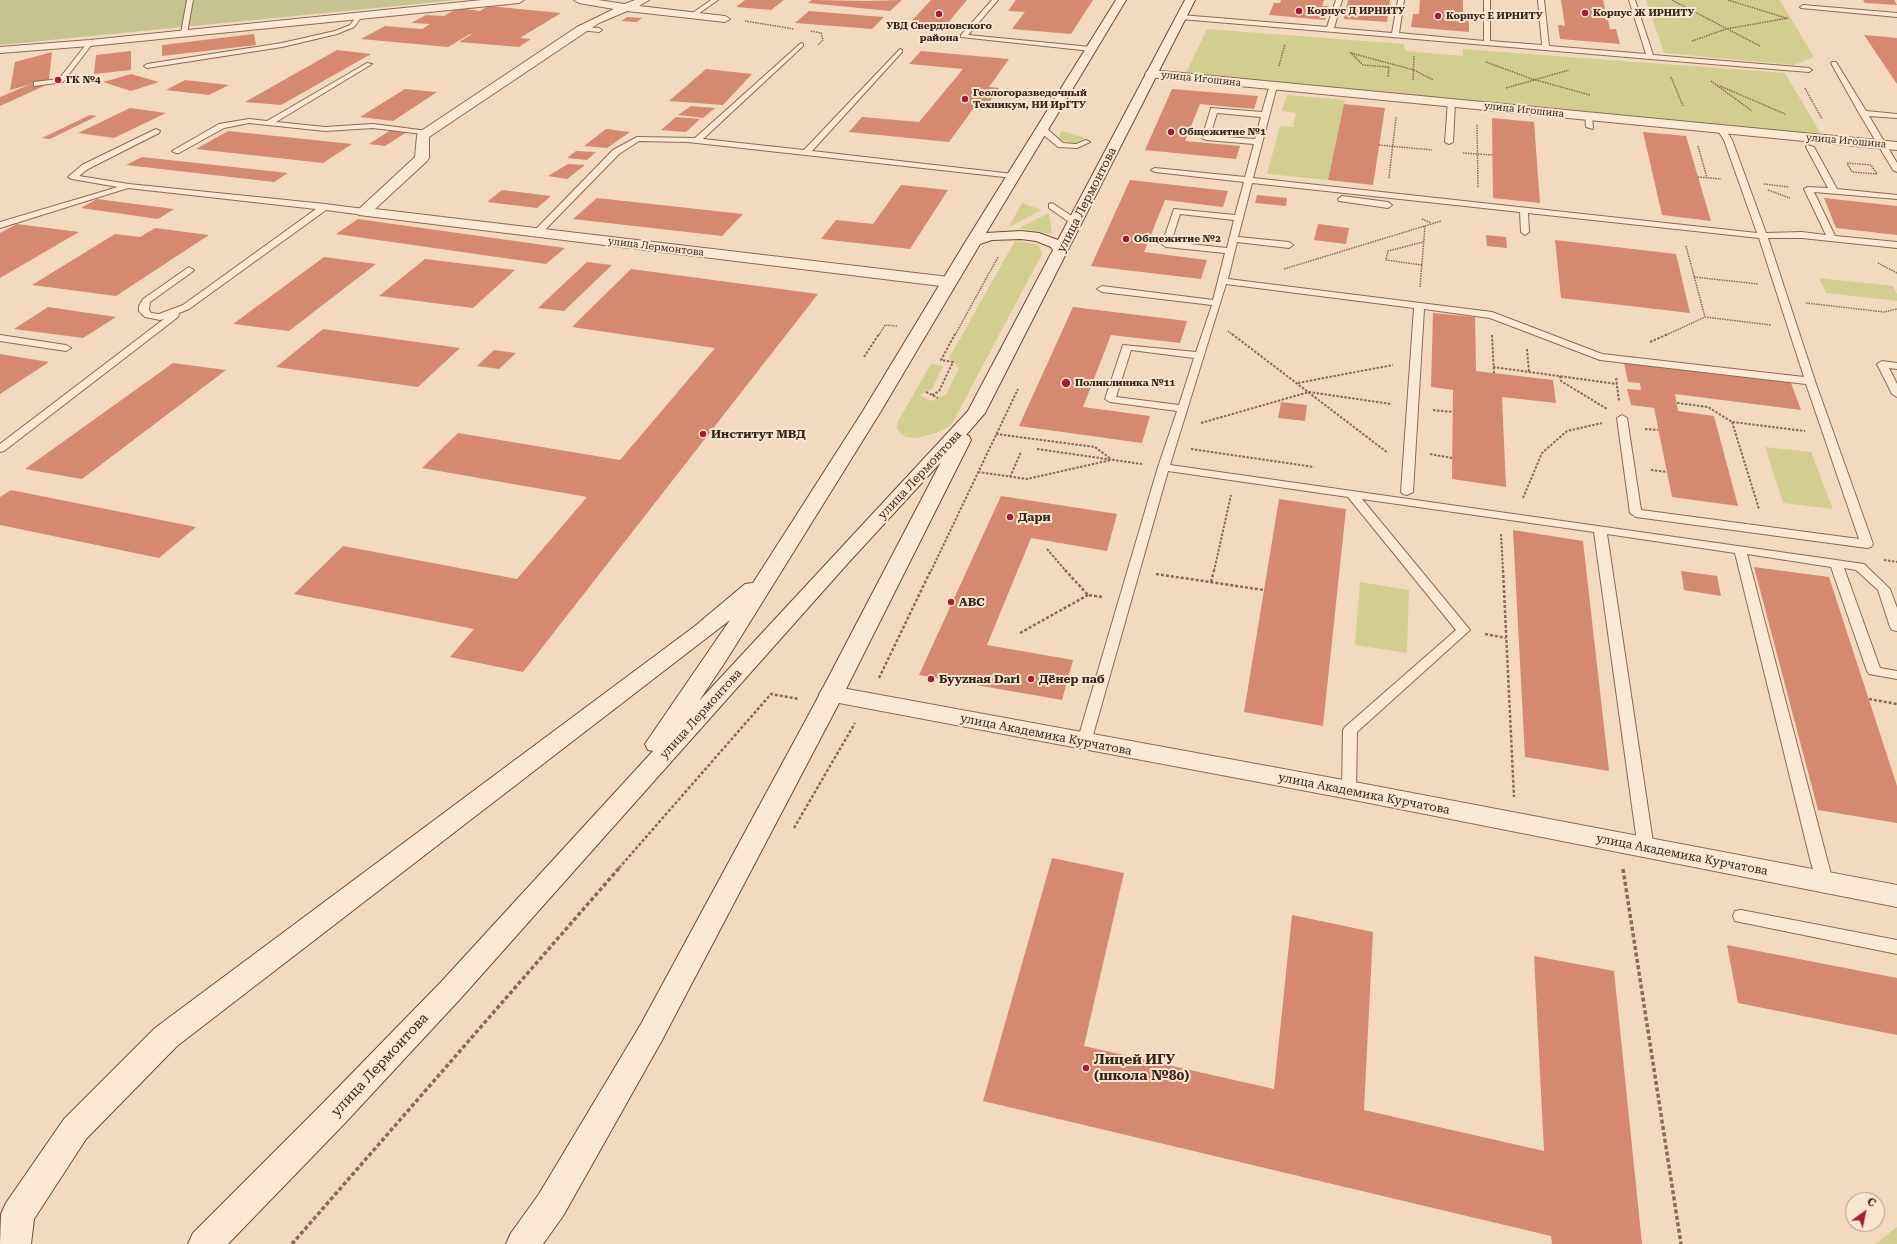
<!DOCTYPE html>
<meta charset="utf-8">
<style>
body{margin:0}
#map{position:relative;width:1897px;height:1244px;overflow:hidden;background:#f3dabf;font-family:"Roboto Serif",serif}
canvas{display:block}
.north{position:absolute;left:1845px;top:1192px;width:40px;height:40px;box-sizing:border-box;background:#f9e6cf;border:1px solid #ad9987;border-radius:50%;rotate:33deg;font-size:11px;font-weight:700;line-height:16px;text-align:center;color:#3b251b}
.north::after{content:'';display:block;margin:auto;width:14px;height:18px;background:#a31e36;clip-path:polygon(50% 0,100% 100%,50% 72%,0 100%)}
</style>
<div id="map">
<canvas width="1897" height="1244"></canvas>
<div class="north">С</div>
</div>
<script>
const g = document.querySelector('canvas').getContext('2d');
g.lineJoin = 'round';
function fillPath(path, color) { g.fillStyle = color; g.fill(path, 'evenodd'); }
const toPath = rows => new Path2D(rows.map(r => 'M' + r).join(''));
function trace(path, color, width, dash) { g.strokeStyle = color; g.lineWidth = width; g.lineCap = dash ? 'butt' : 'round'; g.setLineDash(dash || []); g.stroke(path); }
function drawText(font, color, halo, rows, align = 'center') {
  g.font = font + ' "Roboto Serif",serif'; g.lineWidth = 4; g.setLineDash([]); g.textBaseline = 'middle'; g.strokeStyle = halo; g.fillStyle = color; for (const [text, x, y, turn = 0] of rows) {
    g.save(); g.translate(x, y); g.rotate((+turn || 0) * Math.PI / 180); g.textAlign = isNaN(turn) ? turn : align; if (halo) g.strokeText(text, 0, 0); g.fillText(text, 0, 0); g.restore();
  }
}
const green = toPath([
 [1646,0,1780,0,1814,57,1794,65,1664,53],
 [1207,29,1404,44,1405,51,1463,56,1463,49,1785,73,1821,134,1186,73],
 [1287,95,1345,100,1328,180,1267,174,1280,126,1293,127,1296,113,1282,111],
 [1062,131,1083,137,1084,139,1074,143,1059,140,1058,139],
 [1022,203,1041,210,1008,228],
 [1049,213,1052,234,1019,228],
 [1015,241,1035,244,1039,246,1042,254,954,420,950,426,936,433,916,438,906,437,900,433,897,428,898,421,931,364,943,366,932,389,920,395,931,401,946,394,959,368,949,358],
 [1819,278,1893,286,1897,294,1897,301,1826,293],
 [1765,447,1811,452,1833,509,1783,503],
 [1360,582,1409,590,1407,653,1355,645],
 [1897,1227,1897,1244,1875,1244]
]);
const cemetery = toPath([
 [0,0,457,0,0,45]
]);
const building = toPath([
 [745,0,784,0,771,10,736,7],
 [812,0,866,1,902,0,890,11,808,3],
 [931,0,967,0,942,30,906,27],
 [1016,0,1093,0,1071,34,1012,29,1025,12,1008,11],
 [1281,0,1324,0,1322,6,1328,6,1325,20,1269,15,1274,3,1280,3],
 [1348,0,1390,0,1387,22,1344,19],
 [1420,0,1463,0,1463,17,1469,18,1469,32,1411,27,1413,14,1419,14],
 [1561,0,1603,0,1610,29,1616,29,1620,44,1560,39,1558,25,1565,26],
 [1863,0,1894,0,1897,5,1865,3],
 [488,6,561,13,520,38,531,39,519,47,459,42,472,34,470,34,448,47,361,39,385,26,422,29,430,24,411,23,426,15,444,16,458,8,480,11],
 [809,11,884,17,872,29,795,23],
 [627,17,642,18,637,22,621,21],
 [254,34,256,45,162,56,162,45],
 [1864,35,1897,38,1897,84],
 [337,50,371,54,281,105,245,102],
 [131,51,131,70,94,74,96,55],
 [921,51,1009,59,989,87,999,88,984,110,973,109,949,142,849,132,862,117,919,122,963,69,909,64],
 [52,52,49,79,10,90,15,62],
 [706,69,752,74,723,105,669,101],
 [131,74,159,82,131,91,103,82],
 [185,80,229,85,209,95,166,90],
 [31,84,44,86,0,106,0,97],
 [405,89,437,92,393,121,360,117],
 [1172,89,1258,96,1254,109,1200,104,1185,141,1240,146,1236,159,1145,150],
 [1344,104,1385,108,1373,185,1328,180],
 [691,106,715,108,703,118,678,115],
 [130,108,166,113,114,138,78,133],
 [90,115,97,116,50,139,42,138],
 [676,117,700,119,686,132,661,130],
 [1492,118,1534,122,1540,203,1493,198],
 [606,129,630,132,607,148,584,146],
 [391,130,407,132,385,146,369,144],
 [228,131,352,144,323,163,196,149],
 [1643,132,1686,136,1711,221,1662,215],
 [576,151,596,152,587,160,567,158],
 [142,157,288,173,274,182,126,165],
 [568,164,585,165,567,179,548,176],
 [1130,180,1228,191,1223,207,1165,200,1144,252,1207,260,1201,279,1091,266],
 [901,185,948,190,910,249,821,239,836,220,873,224],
 [502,190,551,196,537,208,487,202],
 [1257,195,1287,198,1286,206,1255,203],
 [597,198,743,214,722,236,573,219],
 [1824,198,1897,206,1897,235,1836,228],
 [97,199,174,209,158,219,81,208],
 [358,219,565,248,546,264,336,234],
 [17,224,79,232,0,278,0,233],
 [1318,224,1349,228,1346,244,1314,240],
 [155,228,209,235,116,296,32,285,115,234,140,237],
 [1486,235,1506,237,1507,248,1487,246],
 [1555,240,1676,254,1690,313,1561,298],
 [324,257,376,264,289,331,233,324],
 [425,259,515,270,473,308,379,296],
 [587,262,612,265,564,311,538,308],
 [631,269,818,294,523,672,450,657,474,629,294,594,343,546,517,579,587,497,422,468,458,433,620,460,715,348,572,327],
 [48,307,116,317,83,338,14,329],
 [1073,307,1187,321,1180,343,1111,335,1083,407,1150,416,1142,443,1019,426],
 [1433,313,1475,317,1476,371,1553,380,1556,403,1502,397,1506,487,1452,479,1453,390,1431,387],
 [323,329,460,348,418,387,276,367],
 [494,350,516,353,499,369,477,366],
 [0,354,49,362,0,394],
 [173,363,226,370,82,479,25,469],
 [1624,363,1791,383,1801,410,1675,394,1678,411,1714,416,1738,506,1672,497,1654,408,1631,405,1627,389,1641,390,1640,383,1628,382],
 [1281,402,1307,405,1305,421,1278,418],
 [11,490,196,527,159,558,0,525,0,497],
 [1001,496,1117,514,1107,551,1031,538,987,645,1073,660,1062,700,919,675],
 [1279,499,1346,509,1323,726,1244,712],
 [1513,530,1583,541,1609,771,1525,757],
 [1754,567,1829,577,1897,786,1897,823,1818,810],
 [1681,571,1717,576,1721,596,1684,590],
 [1052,858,1124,873,1084,1046,1274,1089,1292,915,1373,932,1364,1110,1544,1151,1534,956,1614,971,1642,1244,1552,1244,1551,1236,983,1101],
 [1727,945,1897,978,1897,1035,1738,1003]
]);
const pathFar3 = toPath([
 [1672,0,1760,46],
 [1728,0,1786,18],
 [745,21,794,29],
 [811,31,821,33,823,40,818,45],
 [1692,41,1726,29,1788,18],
 [1350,52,1363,65,1389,67,1388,77],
 [1351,53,1414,70,1433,80],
 [1486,62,1532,79,1590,95],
 [1279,66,1285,44],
 [1671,77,1683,106],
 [1413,80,1414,55],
 [1711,81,1752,111],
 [1720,86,1785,114],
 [1506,88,1569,70],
 [1805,88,1822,119],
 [1477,125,1478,188],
 [1379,145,1432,150],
 [1698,146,1707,178],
 [1463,153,1492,155],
 [1847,163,1871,165,1877,174,1852,172,1847,163],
 [1698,177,1721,179],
 [1389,178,1396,117],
 [1764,184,1789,187],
 [1768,190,1790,198],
 [1422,219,1431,223],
 [1686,246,1705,317],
 [1878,263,1897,273],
 [1422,265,1386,260,1388,251,1423,242],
 [1284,269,1441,221],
 [1694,277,1758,284],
 [1420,287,1425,226],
 [1806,303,1884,312,1897,309],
 [1228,331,1233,335],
 [879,335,885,325,897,326],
 [955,335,998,257],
 [1666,335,1705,317,1771,325]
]);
const pathFar2 = toPath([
 [1232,334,1388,453],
 [1492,335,1494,373],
 [1650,342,1668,334],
 [1527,349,1529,372],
 [864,357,879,334],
 [1493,367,1617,384],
 [1560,376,1561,381,1607,409],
 [1616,378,1619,401],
 [1298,383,1393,365],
 [926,392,938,398],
 [932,395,939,391,953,362,941,360,955,334],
 [1677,403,1708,407,1732,422,1805,431],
 [1433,410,1453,412],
 [1732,422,1759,509],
 [1201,423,1309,392,1391,404],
 [1645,429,1658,430],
 [996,434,1095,447,1111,459],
 [1037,449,1142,464],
 [1191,449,1314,467],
 [1430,454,1452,458],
 [1651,470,1667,472],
 [978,472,1027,479,1111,460],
 [1010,477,1021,452],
 [1523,498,1542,453,1567,431,1602,423],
 [1501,534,1503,571],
 [1047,549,1066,571],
 [1884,560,1897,562],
 [931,571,1018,389],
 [1214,571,1231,495]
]);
const pathFar1 = toPath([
 [1065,570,1088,595,1103,597],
 [1503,570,1514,797],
 [1156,574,1264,590],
 [1211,582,1214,570],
 [1020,633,1088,595],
 [1485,634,1506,638],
 [879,678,931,570],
 [1869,699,1897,704],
 [794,828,855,723],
 [619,868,771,694,799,699]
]);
const path = toPath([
 [1623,869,1681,1244],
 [292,1244,620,867]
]);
const service = toPath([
 [187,0,193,0,187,33,184,35,181,33,187,0],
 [711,0,718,0,695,16,691,16,691,14,711,0],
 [992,0,998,0,968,35,1091,47,1094,49,1091,51,961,37,961,35,992,0],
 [1336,0,1342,0,1334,28,1392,33,1398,0,1404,0,1399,33,1484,41,1484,0,1490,0,1490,41,1542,45,1538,0,1544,0,1549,46,1646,54,1629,0,1635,0,1653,55,1809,68,1812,70,1809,72,1650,59,1181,19,1178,17,1181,15,1327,27,1336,0],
 [1803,5,1897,13,1897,17,1801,8,1800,7,1803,5],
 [358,14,363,15,354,27,337,34,282,47,147,68,144,66,147,64,282,43,335,31,350,25,358,14],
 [581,27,599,28,602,30,599,32,579,30,578,29,581,27],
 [88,42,93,43,63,82,34,86,34,82,59,79,88,42],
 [801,43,803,44,803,46,703,139,804,150,900,49,902,50,902,52,812,151,1013,174,1017,176,1013,178,688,142,639,141,619,154,541,234,535,234,535,230,613,150,637,137,695,138,801,43],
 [1832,62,1836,62,1866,111,1897,114,1897,118,1869,116,1897,163,1897,172,1893,170,1859,113,1831,63,1832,62],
 [367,63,372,64,276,122,325,127,373,124,428,131,431,131,431,135,373,128,325,131,249,123,224,128,179,153,176,153,172,151,219,124,249,119,267,121,367,63],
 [1270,84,1277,86,1253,178,1757,233,1724,140,1717,129,1721,127,1724,127,1732,140,1766,233,1802,232,1826,235,1804,189,1808,187,1828,188,1806,147,1807,145,1814,147,1837,189,1897,195,1897,199,1814,192,1835,236,1897,242,1897,248,1802,238,1768,238,1815,381,1873,544,1871,547,1867,548,1636,517,1630,513,1617,418,1622,415,1627,418,1641,510,1859,539,1806,384,1600,360,1490,318,1424,309,1413,492,1407,495,1403,494,1401,492,1414,308,1226,284,1170,465,1864,564,1890,589,1897,608,1897,631,1892,630,1890,627,1878,590,1856,570,1844,568,1880,668,1897,671,1897,679,1869,674,1867,671,1831,567,1747,554,1833,882,1831,886,1825,888,1819,886,1811,863,1735,553,1607,534,1654,849,1651,853,1646,855,1641,853,1638,849,1594,532,1362,499,1470,630,1357,732,1356,790,1354,794,1349,795,1344,794,1342,790,1343,730,1345,727,1456,630,1348,497,1168,471,1091,742,1089,746,1084,747,1079,746,1077,742,1158,467,1177,411,1110,402,1105,399,1123,345,1196,352,1212,305,1102,292,1097,289,1102,286,1213,300,1225,253,1166,247,1162,244,1174,209,1235,215,1244,182,1155,172,1151,170,1155,168,1245,177,1254,144,1206,140,1202,138,1211,108,1262,112,1270,84],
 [1217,113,1261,117,1255,139,1210,136,1217,113],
 [1252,183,1520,212,1521,232,1525,235,1529,232,1528,213,1759,238,1804,377,1602,354,1492,312,1228,279,1237,242,1289,248,1293,245,1289,242,1238,237,1252,183],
 [1180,214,1234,220,1227,248,1171,242,1180,214],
 [1131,350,1194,358,1179,405,1116,397,1131,350],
 [1448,101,1455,103,1453,142,1449,144,1445,142,1448,101],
 [1585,114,1592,116,1593,129,1586,127,1585,114],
 [1039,127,1045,127,1063,143,1076,144,1086,140,1090,142,1077,148,1058,147,1039,131,1039,127],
 [156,129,160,131,159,133,88,169,79,176,129,184,325,204,364,209,368,212,364,215,326,210,189,309,179,313,178,317,4,451,0,452,0,444,164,319,160,320,145,317,139,311,139,306,143,299,189,267,194,270,192,272,150,302,149,310,151,313,159,314,183,305,316,209,128,188,0,228,0,222,118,187,72,179,68,177,82,165,156,129],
 [1342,196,1388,202,1392,205,1388,208,1339,201,1338,199,1342,196],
 [1052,203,1078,220,1078,224,1072,224,1049,208,1049,204,1052,203],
 [0,335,66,345,71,348,66,351,0,341,0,335],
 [1882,361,1897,363,1897,369,1889,368,1897,384,1897,397,1892,394,1877,364,1882,361],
 [1741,910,1897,940,1897,954,1735,921,1733,916,1735,911,1741,910]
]);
const minor = toPath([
 [482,0,524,0,519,3,90,46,0,53,0,47,90,40,482,0],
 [574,0,598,0,625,4,635,0,649,0,639,6,725,16,730,19,725,22,627,11,599,23,429,137,429,158,427,161,375,209,949,277,955,279,957,282,955,285,949,287,359,215,357,212,359,209,415,157,417,136,418,133,577,27,614,9,579,3,574,0],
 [1151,70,1897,142,1897,150,1147,77,1145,74,1147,71,1151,70],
 [831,686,1349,781,1897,885,1897,907,1349,799,823,700,819,694,823,688,831,686]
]);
const secondary = toPath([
 [1116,0,1126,0,986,233,1021,231,1039,233,1058,240,1185,0,1195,0,985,413,966,435,969,436,971,440,838,705,661,1042,563,1216,543,1244,506,1244,511,1233,539,1194,641,1024,814,705,941,462,849,562,461,998,345,1123,228,1244,188,1244,193,1233,323,1103,441,982,653,751,648,750,645,744,730,620,177,1046,86,1139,34,1219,31,1244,0,1244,1,1214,6,1203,64,1119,155,1028,695,626,745,584,753,583,863,411,966,241,1116,0],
 [1021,239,1036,241,1051,247,1053,250,968,411,699,701,727,659,881,411,980,244,992,240,1021,239]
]);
const markers = [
 [1299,11,4,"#a31e36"],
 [1585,13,4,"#a31e36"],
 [939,14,4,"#a31e36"],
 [1438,16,4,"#a31e36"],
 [58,80,4,"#a31e36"],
 [965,99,4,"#a31e36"],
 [1171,132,4,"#a31e36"],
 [1126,239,4,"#a31e36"],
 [1066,383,5,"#a31e36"],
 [703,434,4,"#a31e36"],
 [1010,517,4,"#a31e36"],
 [951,602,4,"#a31e36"],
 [931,679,4,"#a31e36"],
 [1031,679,4,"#a31e36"],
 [1086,1068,4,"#a31e36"]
];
const farPoinames = [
 ["Корпус Д ИРНИТУ",1307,11],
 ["Корпус Ж ИРНИТУ",1593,13],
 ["Корпус Е ИРНИТУ",1446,16],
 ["УВД Свердловского",939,26,"center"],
 ["района",939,38,"center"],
 ["ГК №4",66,80],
 ["Геологоразведочный",973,93],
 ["Техникум, НИ ИрГТУ",973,105],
 ["Общежитие №1",1179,132],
 ["Общежитие №2",1134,239],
 ["Поликлиника №11",1075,383]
];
const farStreetnames = [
 ["улица Игошина",1201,79,6],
 ["улица Игошина",1524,110,6],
 ["улица Игошина",1846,141,5],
 ["улица Лермонтова",656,247,7]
];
const streetNames = [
 ["улица Лермонтова",1087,200,-63],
 ["улица Лермонтова",920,475,-47],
 ["улица Лермонтова",701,714,-48],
 ["улица Академика Курчатова",1046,735,11],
 ["улица Академика Курчатова",1364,794,11],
 ["улица Академика Курчатова",1682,855,11]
];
const poiNames = [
 ["Институт МВД",711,434],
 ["Дари",1018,517],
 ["ABC",959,602],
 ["Бууzная Dari",939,679],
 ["Дёнер паб",1039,679]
];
const nearPoinames = [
 ["Лицей ИГУ",1094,1060],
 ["(школа №80)",1094,1076]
];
const nearStreetnames = [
 ["улица Лермонтова",380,1065,-47]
];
fillPath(green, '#d2ce91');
fillPath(cemetery, '#c5c392');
fillPath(building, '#d58970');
trace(service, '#8d6955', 2);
trace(minor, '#8d6955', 2);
trace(secondary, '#6f4a38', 2);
trace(pathFar3, '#8d6955', 1.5, [1.5, 1]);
trace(pathFar2, '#8d6955', 2, [2.5, 1.5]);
trace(pathFar1, '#8d6955', 2.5, [3, 2]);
trace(path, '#8d6955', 3.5, [4, 2.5]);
fillPath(service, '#fce9d3');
fillPath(minor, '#fce9d3');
fillPath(secondary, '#fce9d3');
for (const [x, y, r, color] of markers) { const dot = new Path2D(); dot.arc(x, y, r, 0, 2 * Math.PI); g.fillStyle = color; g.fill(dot); trace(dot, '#f9e6cf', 1.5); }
drawText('bold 10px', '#3b251b', '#f9e6cf', farPoinames, 'left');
drawText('10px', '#3b251b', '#f9e6cf', farStreetnames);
drawText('12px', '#3b251b', '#f9e6cf', streetNames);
drawText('bold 12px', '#3b251b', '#f9e6cf', poiNames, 'left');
drawText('bold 14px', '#3b251b', '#f9e6cf', nearPoinames, 'left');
drawText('14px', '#3b251b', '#f9e6cf', nearStreetnames);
</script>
